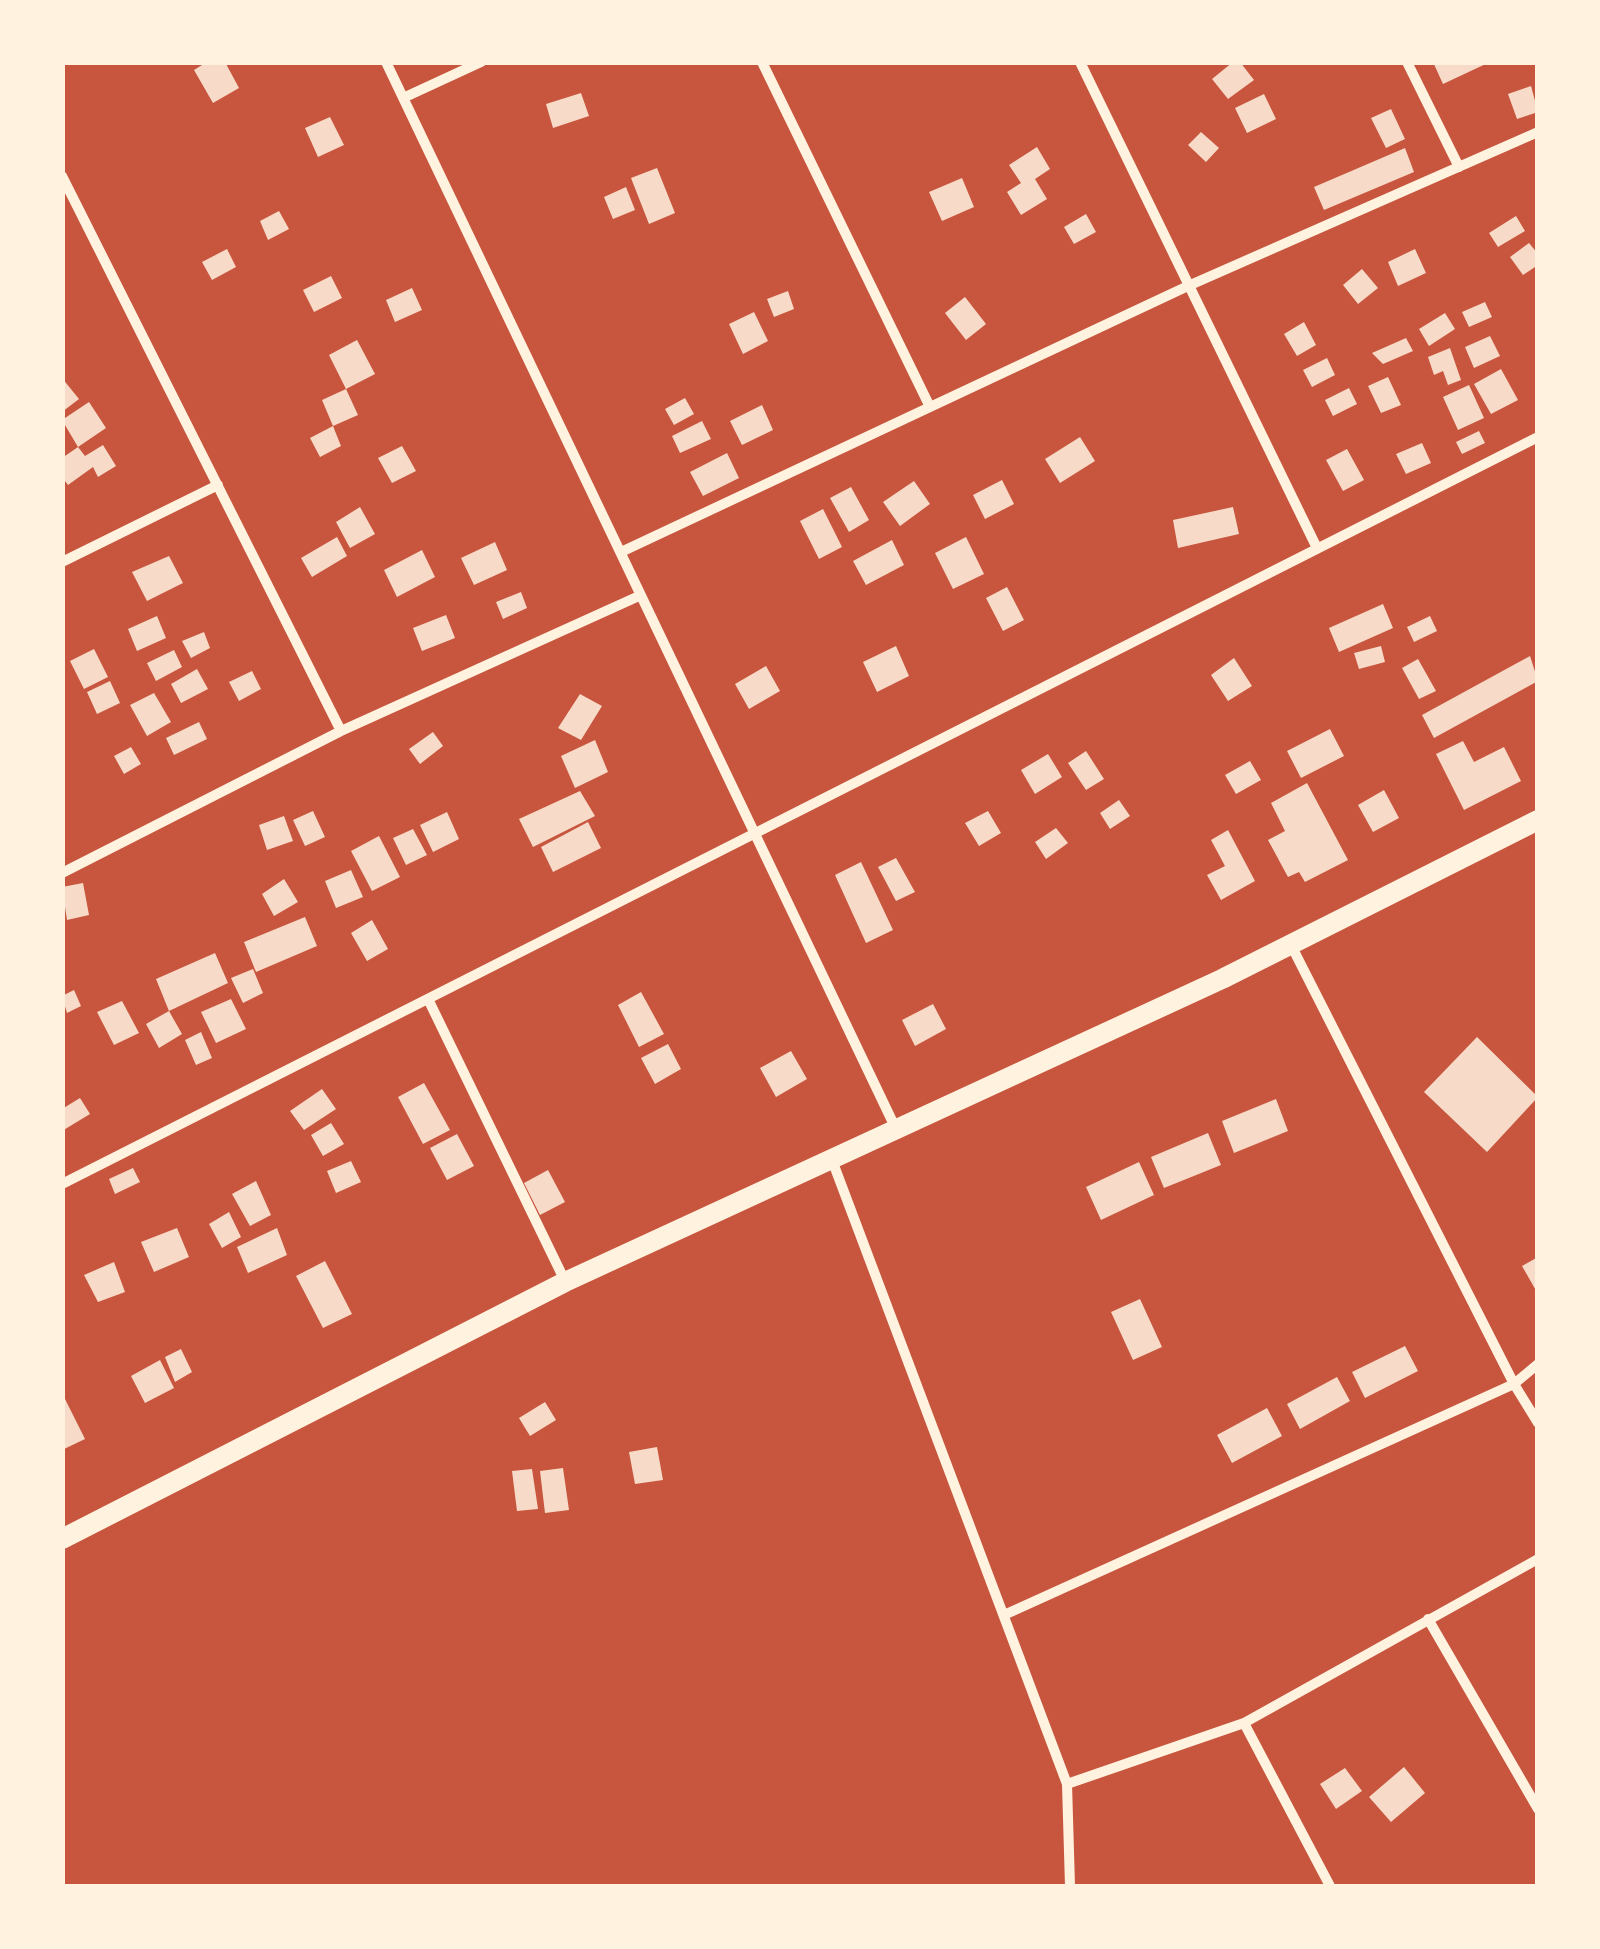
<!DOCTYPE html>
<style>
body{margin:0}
#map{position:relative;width:1600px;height:1949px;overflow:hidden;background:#c8553d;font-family:"Nunito Sans",sans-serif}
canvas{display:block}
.frame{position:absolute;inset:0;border:65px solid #fff3e0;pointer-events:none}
</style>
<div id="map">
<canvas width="1600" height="1949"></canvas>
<div class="frame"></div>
</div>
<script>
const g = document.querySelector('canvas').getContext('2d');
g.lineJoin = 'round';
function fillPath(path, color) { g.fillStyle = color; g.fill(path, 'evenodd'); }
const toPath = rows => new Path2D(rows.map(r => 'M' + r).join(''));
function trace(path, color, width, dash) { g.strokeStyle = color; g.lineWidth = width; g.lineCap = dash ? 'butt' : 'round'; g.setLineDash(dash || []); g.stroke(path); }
const building = toPath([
 [207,62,225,62,239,88,213,103,194,70],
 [1233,62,1240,62,1254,80,1228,99,1212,79],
 [1433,62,1490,62,1443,84],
 [1531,86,1538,112,1517,119,1508,94],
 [581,93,589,116,553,128,546,104],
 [1264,94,1276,119,1247,133,1235,108],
 [1391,109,1405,139,1386,148,1371,118],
 [330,117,344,145,318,157,305,128],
 [1201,132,1219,148,1206,162,1188,145],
 [1037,147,1050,169,1035,179,1047,199,1021,215,1007,192,1021,183,1009,165],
 [1405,148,1414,172,1324,210,1314,187],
 [657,168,675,213,649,224,631,178],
 [962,178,974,207,942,221,929,192],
 [626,187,635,210,613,219,604,197],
 [279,211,289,229,268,240,260,221],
 [1086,214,1096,232,1074,244,1064,227],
 [1516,216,1525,231,1498,247,1489,233],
 [1529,243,1538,254,1538,265,1523,275,1510,257],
 [227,249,236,267,212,280,202,262],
 [1415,249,1426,273,1398,286,1388,262],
 [1362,269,1378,288,1358,304,1343,285],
 [331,276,342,298,314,312,303,290],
 [412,288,422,310,395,322,386,300],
 [788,291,794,309,774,317,767,299],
 [965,297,986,324,966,340,945,313],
 [1485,302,1492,317,1469,327,1462,312],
 [754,312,768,341,743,354,729,324],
 [1445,313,1455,329,1429,346,1419,329],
 [1304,322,1316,345,1297,356,1284,334],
 [1490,336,1500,356,1474,368,1465,347],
 [1406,338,1413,351,1383,364,1372,353],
 [357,340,375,374,346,389,329,355],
 [1450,348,1461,380,1448,385,1443,371,1434,375,1428,357],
 [1327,358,1335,375,1312,387,1303,370],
 [1501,369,1518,400,1491,414,1474,384],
 [1388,377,1401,405,1381,413,1368,386],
 [62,378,79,399,62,412],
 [1469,385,1484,418,1458,430,1443,397],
 [1349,388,1357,404,1333,416,1325,400],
 [346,389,358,415,333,426,322,400],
 [685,398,694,414,674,425,665,409],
 [89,402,106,428,78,447,62,420],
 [762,405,773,430,742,445,730,421],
 [702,421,711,439,680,453,672,436],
 [333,426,341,446,320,457,310,438],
 [1479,431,1485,443,1462,454,1456,442],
 [1080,437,1095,461,1060,483,1045,459],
 [1422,443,1431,463,1406,474,1396,454],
 [103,445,116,466,98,477,93,467,68,485,62,477,62,458,78,447,85,456],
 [402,446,416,471,392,483,378,458],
 [1347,449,1364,480,1343,491,1326,460],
 [727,453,739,478,703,496,690,472],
 [1002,480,1014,504,985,519,973,495],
 [914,481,930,504,900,526,883,502],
 [851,487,869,520,849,532,830,498],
 [360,507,375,534,350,548,336,522],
 [1233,507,1239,534,1178,548,1173,520],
 [823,509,842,547,819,559,800,521],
 [337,537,347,556,312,577,301,558],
 [966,537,984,574,953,589,935,553],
 [892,540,904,565,866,585,853,561],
 [495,542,507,570,474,585,461,558],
 [422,550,435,577,397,597,384,570],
 [169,556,183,583,147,601,132,572],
 [1007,587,1024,620,1003,631,986,598],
 [521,592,527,608,503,619,496,602],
 [1383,604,1393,628,1339,652,1329,628],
 [446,615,455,638,422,651,413,628],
 [157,616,166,638,137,651,128,629],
 [1430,616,1437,631,1414,642,1407,627],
 [204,632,210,648,191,658,182,641],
 [896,646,909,676,877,692,863,662],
 [1381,646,1385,662,1359,669,1354,653],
 [94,649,108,677,84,689,70,661],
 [174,650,182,667,156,681,147,663],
 [1530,656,1538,681,1434,738,1422,715],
 [1234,658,1252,686,1228,701,1211,675],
 [1418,659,1436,691,1419,699,1402,668],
 [766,666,780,691,749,709,735,684],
 [197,669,208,689,181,703,171,684],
 [252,671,261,689,239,701,229,682],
 [110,681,120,703,97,714,87,692],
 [154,693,171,722,147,736,130,705],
 [580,694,602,706,581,740,558,728],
 [199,722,207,739,174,755,166,738],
 [1330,729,1344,756,1301,778,1287,751],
 [433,732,443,746,420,764,409,749],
 [595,740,608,772,575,788,561,756],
 [1463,741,1474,762,1504,747,1521,781,1464,810,1436,754],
 [131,747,141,764,124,774,114,756],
 [1086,751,1104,779,1086,790,1068,763],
 [1048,754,1062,777,1035,794,1021,770],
 [1250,761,1261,780,1236,794,1225,775],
 [1307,783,1348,860,1305,882,1299,872,1288,877,1268,840,1285,831,1271,803],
 [1384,790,1399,818,1373,832,1358,805],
 [580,791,595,816,533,847,519,819],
 [1119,800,1130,816,1110,829,1100,813],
 [313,811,325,837,305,846,293,820],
 [988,811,1001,833,979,846,965,823],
 [447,812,459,839,433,852,420,825],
 [284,816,293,841,267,850,259,825],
 [588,822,601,848,553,872,541,847],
 [1056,828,1068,843,1046,859,1035,842],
 [413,829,427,855,406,865,393,838],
 [1228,830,1255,881,1221,900,1207,875,1225,866,1211,840],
 [379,836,400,877,372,891,351,851],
 [896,858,915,892,896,901,878,867],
 [861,862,893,930,866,943,835,875],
 [351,870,363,897,336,908,325,881],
 [284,879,298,902,274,916,262,894],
 [83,883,89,915,67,920,62,887],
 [305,917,317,946,256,972,244,942],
 [372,920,388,949,367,961,351,933],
 [215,953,228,983,169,1011,182,1034,159,1048,146,1024,169,1011,156,979],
 [253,969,263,993,243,1003,231,978],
 [74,990,81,1006,67,1013,62,996],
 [641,992,664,1034,639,1047,618,1005],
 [231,999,246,1029,216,1043,201,1012],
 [122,1001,139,1033,114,1045,97,1012],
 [933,1004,946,1029,915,1046,902,1020],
 [201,1032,212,1058,196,1065,185,1040],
 [1477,1037,1538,1097,1487,1152,1424,1092],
 [668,1044,681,1069,655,1084,641,1058],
 [791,1051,807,1079,776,1097,760,1068],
 [424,1083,450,1130,423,1144,398,1097],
 [322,1089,336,1109,304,1130,290,1111],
 [80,1098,90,1114,62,1131,62,1109],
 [1276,1099,1288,1131,1234,1153,1222,1121],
 [331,1123,344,1144,323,1156,311,1135],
 [1208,1133,1221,1165,1164,1188,1151,1157],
 [457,1134,474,1166,447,1180,430,1148],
 [351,1161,361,1182,336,1193,327,1171],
 [1139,1162,1154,1195,1101,1220,1086,1187],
 [133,1168,140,1182,115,1194,109,1179],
 [548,1170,565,1202,540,1215,524,1183],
 [256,1181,271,1215,250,1226,232,1194],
 [229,1212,241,1237,222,1248,209,1224],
 [177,1228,189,1257,154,1272,141,1242],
 [277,1228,287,1255,248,1273,237,1247],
 [1538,1257,1538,1294,1522,1266],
 [325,1261,352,1314,323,1328,296,1276],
 [114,1262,125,1292,98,1302,84,1275],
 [1140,1299,1162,1347,1133,1360,1111,1312],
 [1405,1346,1418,1371,1365,1398,1352,1372],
 [181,1349,192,1372,175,1382,165,1357],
 [160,1360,174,1388,145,1403,131,1376],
 [1337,1377,1350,1401,1300,1429,1287,1404],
 [62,1393,85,1439,62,1450],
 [545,1402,556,1420,530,1436,519,1418],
 [1267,1408,1282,1436,1232,1463,1217,1435],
 [657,1447,663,1480,635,1484,629,1452],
 [563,1468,569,1510,545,1513,540,1471],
 [532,1469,538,1509,517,1511,512,1471],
 [1404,1767,1425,1793,1391,1822,1369,1797],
 [1345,1768,1362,1791,1336,1809,1320,1784]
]);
const minor = toPath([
 [386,62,896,1129],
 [762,62,930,407],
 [1080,62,1316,546],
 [1407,62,1459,167],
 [403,98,481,62],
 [62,176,341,731],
 [621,552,1188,286,1538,132],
 [62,562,218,485],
 [62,873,341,731,639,596],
 [428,999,565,1281],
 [832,1160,1067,1784,1244,1723,1538,1559],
 [62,1184,1538,437],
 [1538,1364,1514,1384,1538,1423],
 [1004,1615,1514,1384,1291,945],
 [1428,1619,1538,1809],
 [1244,1723,1330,1886],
 [1067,1784,1070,1886]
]);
const secondary = toPath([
 [62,1539,565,1282,1222,979,1538,820]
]);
fillPath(building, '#f7dbc8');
trace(minor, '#fff3e0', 10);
trace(secondary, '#fff3e0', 20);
</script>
